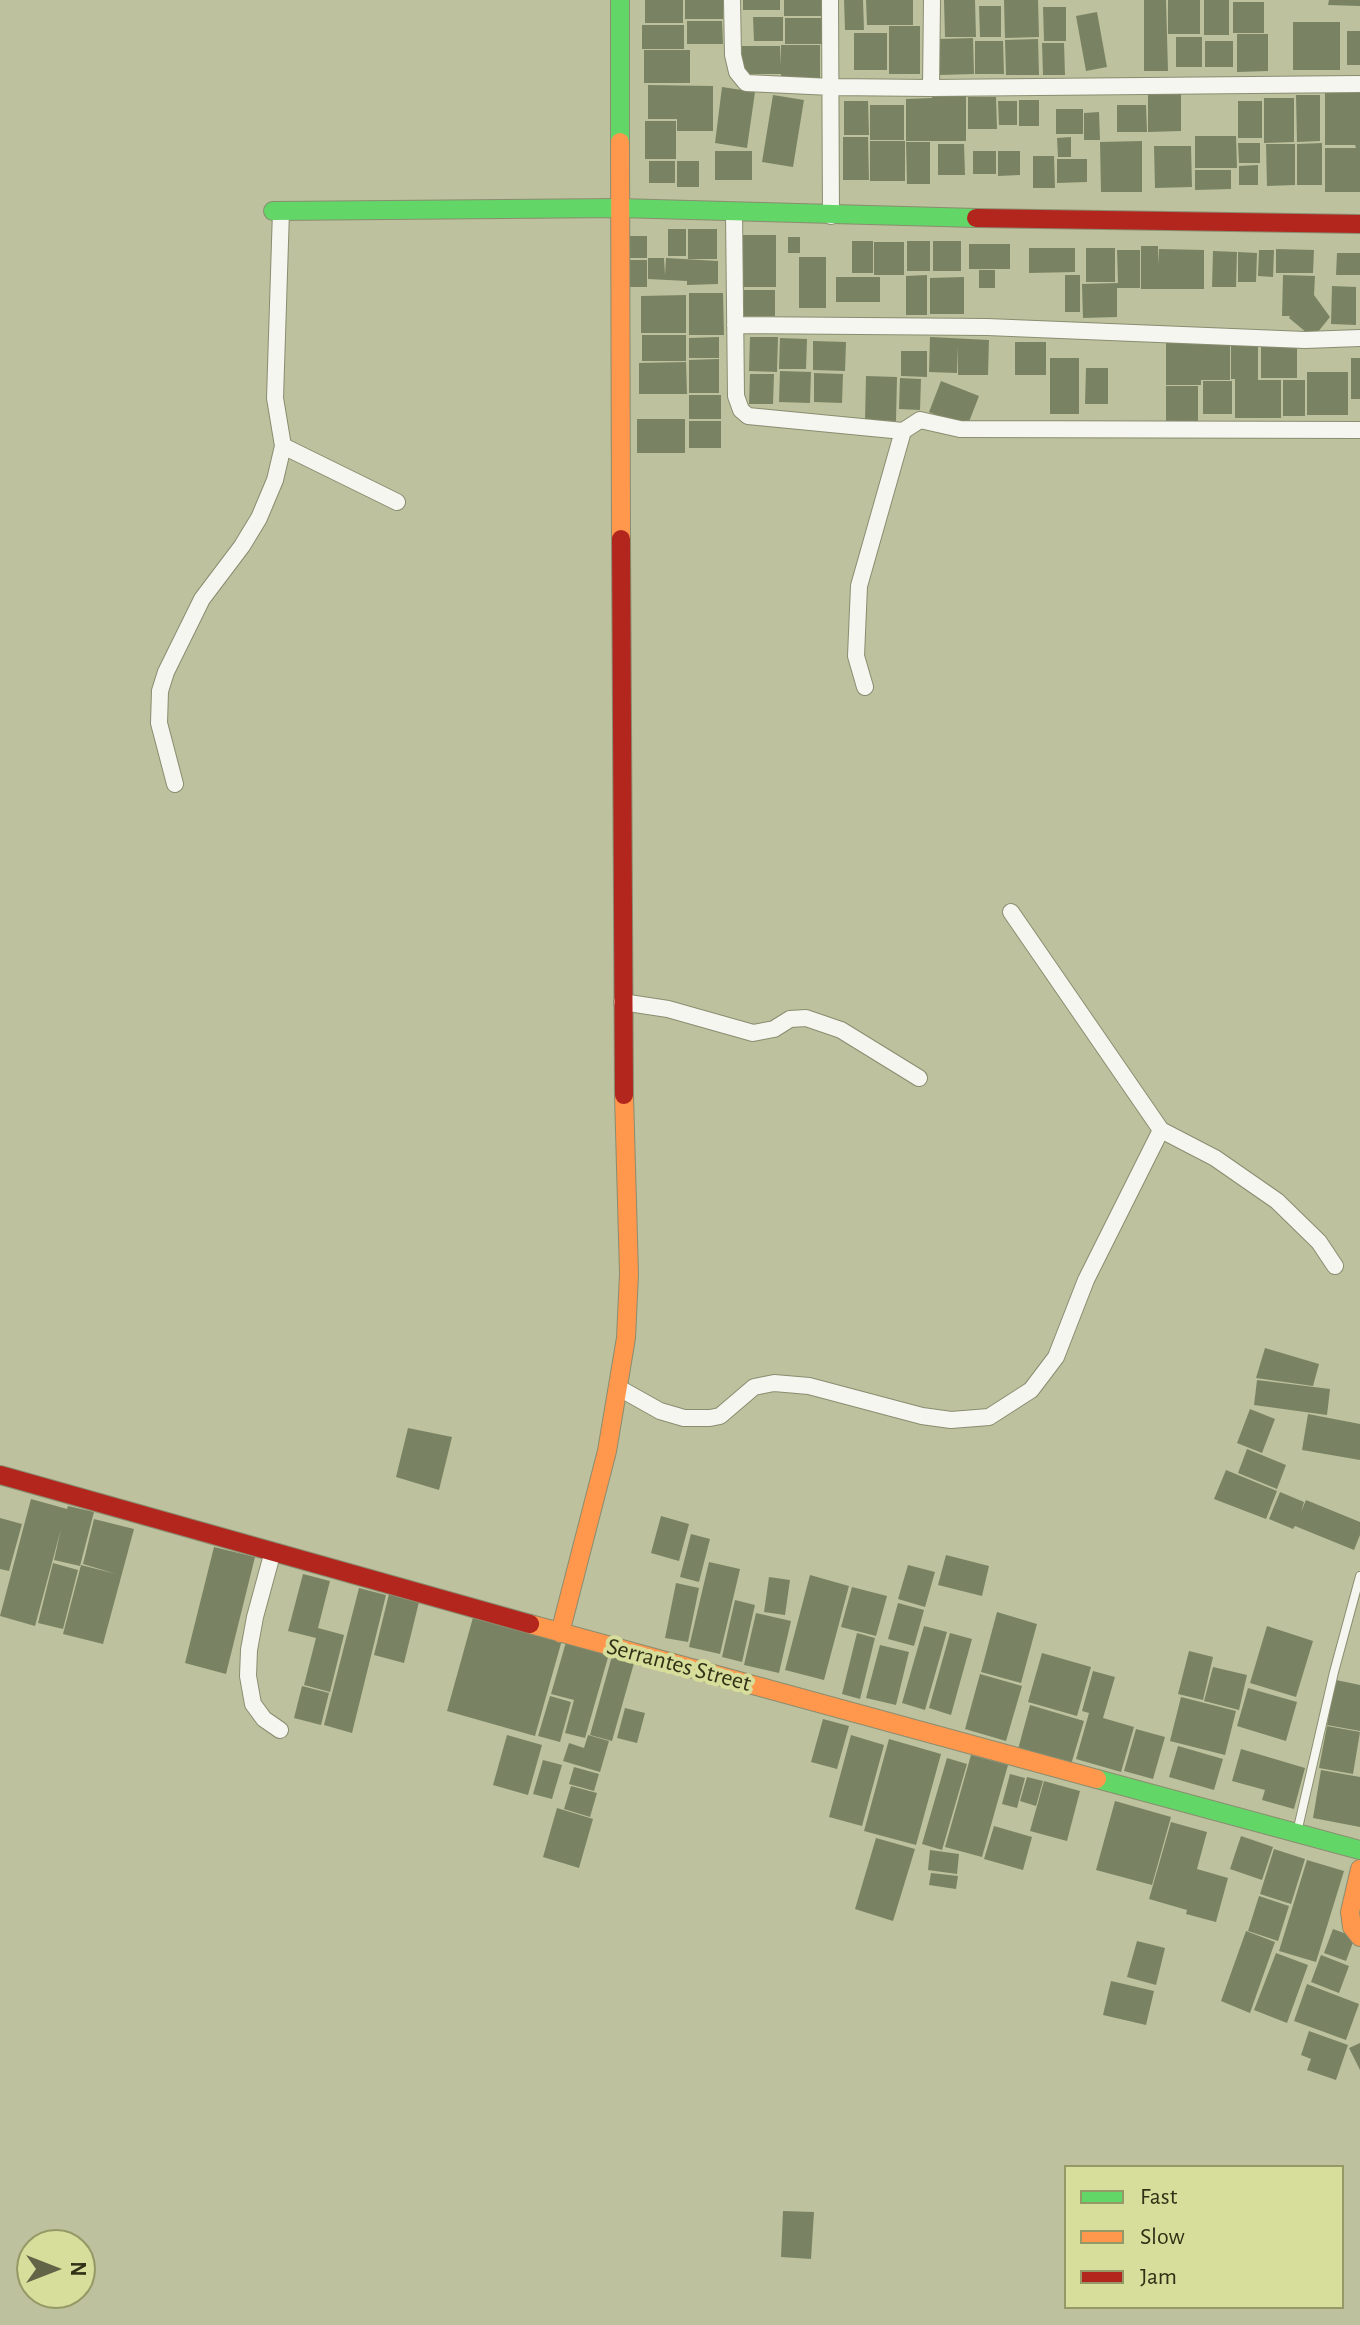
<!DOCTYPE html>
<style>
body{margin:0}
#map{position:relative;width:1360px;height:2325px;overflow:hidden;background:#bdc19d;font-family:"Alegreya Sans",sans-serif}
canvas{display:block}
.legend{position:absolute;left:1064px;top:2165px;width:280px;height:144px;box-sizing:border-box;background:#d7dd9a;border:2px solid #949966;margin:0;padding:10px 14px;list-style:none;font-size:24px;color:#303217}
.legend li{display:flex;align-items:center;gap:16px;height:40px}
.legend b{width:40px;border:2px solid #949966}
.north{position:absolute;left:16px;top:2229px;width:80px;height:80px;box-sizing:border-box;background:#d7dd9a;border:2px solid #949966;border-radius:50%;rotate:90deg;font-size:22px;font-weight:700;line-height:32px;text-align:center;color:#303217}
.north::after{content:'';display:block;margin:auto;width:28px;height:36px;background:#616446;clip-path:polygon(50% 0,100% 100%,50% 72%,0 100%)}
</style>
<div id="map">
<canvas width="1360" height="2325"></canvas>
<ul class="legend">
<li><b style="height:10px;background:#63d668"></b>Fast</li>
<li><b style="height:10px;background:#ff974d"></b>Slow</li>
<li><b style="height:10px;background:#b3261e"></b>Jam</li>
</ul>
<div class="north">N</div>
</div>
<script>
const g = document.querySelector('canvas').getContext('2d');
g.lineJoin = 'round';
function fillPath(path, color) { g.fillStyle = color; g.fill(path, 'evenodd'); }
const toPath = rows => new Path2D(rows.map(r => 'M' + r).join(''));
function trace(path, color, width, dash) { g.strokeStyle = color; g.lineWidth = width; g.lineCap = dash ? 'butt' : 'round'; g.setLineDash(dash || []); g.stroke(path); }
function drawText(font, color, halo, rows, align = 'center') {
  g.font = font + ' "Alegreya Sans",sans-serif'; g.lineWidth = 8; g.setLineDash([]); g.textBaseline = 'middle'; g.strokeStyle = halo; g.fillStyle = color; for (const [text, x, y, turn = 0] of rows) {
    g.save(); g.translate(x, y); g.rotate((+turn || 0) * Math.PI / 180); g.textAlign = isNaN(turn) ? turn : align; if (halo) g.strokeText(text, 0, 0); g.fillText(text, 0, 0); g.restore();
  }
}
const building = toPath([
 [645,0,683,0,683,23,645,23],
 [685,0,723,0,723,19,685,19],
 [743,0,780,0,780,10,743,10],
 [784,0,822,0,822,16,784,16],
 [844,0,863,0,864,30,845,30],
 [866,0,913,0,913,25,867,25],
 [944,0,975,0,976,37,945,37],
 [1004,0,1038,0,1039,37,1005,38],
 [1144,0,1166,0,1168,71,1144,71],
 [1168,0,1200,0,1200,34,1168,34],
 [1204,0,1229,0,1229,35,1204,35],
 [1329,0,1360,0,1360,6,1328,5],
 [1233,2,1264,2,1264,33,1233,33],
 [979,6,1001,6,1001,37,980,37],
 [1043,7,1066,7,1066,41,1044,41],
 [1097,12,1107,67,1086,71,1076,16],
 [753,17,783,17,783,41,754,41],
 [785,18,822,18,822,44,785,44],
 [687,21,722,21,723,44,687,44],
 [1293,22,1340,22,1340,70,1293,70],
 [642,25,684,25,684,49,642,49],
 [889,26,920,26,920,74,889,74],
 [1347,31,1360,31,1360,65,1347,65],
 [854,33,887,33,887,70,854,70],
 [1237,34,1268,34,1268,71,1237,72],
 [1176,37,1202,37,1202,67,1176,67],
 [973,38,974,74,940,75,939,39],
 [1038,39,1039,75,1006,75,1005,40],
 [975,41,1003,41,1004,74,975,74],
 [1205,41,1233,41,1233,67,1205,67],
 [1042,43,1064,43,1065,75,1043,75],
 [781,45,820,45,820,79,781,80,781,74,742,74,742,46,780,46,781,66],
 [644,50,690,50,690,83,644,83],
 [648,85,713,86,713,131,677,131,677,119,648,119],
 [722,87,755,92,747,148,715,143],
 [1325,93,1360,93,1360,192,1325,192,1325,148,1356,148,1355,145,1325,145],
 [1148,94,1181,94,1181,131,1148,132],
 [773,95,804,100,793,167,762,162],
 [1296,95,1320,95,1320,141,1297,142],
 [932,96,966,96,966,141,906,141,906,99,932,98],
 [968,97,996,97,997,129,968,129],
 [1264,98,1294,98,1294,142,1264,143],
 [1019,100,1039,100,1039,126,1019,126],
 [844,101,868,101,869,135,844,135],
 [998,101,1017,101,1017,125,999,125],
 [1238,101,1262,101,1262,138,1238,138],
 [870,105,904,105,904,140,870,140],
 [1117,105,1146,105,1147,132,1117,132],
 [1056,109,1083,109,1083,134,1056,134],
 [1099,112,1100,140,1084,140,1084,113],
 [645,121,676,121,676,159,645,159],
 [1195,136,1236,136,1237,168,1195,168],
 [843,137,868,137,869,180,843,180],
 [1071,137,1071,157,1058,157,1057,138],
 [870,141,905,141,905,181,870,181],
 [1142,141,1142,192,1101,192,1100,142],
 [906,142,930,142,930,184,907,184],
 [1238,143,1260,143,1260,163,1239,163],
 [1322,143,1322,185,1297,185,1297,144],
 [938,144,964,144,965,175,938,175],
 [1266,144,1295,144,1295,185,1267,186],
 [1154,146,1191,146,1192,187,1155,188],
 [715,151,752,151,752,180,715,180],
 [973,151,996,151,996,174,973,174],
 [998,151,1020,151,1020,175,998,176],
 [1033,156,1054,156,1055,188,1033,188],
 [1057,159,1087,159,1087,182,1057,183],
 [649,161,675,161,675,183,649,183],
 [677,161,699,161,699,187,677,187],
 [1258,165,1258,185,1239,185,1239,166],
 [1195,170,1231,170,1231,189,1195,190],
 [668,229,686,229,686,256,668,256],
 [688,229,717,229,717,259,688,259],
 [743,235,776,235,776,287,743,287],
 [629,236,647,236,647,258,629,258],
 [788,237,800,237,800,253,788,253],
 [852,241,873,241,873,273,852,273],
 [907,241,930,241,930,271,907,271],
 [933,241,961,241,961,271,933,271],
 [874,242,904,242,904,275,874,275],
 [969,244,1010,244,1010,269,969,269],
 [1141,246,1158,246,1158,265,1159,249,1204,250,1204,289,1141,289],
 [1029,248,1075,248,1075,272,1029,273],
 [1086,248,1115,248,1115,282,1086,282],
 [1276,249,1314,250,1313,273,1276,273],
 [1117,250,1140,250,1140,288,1117,288,1117,317,1083,318,1082,284,1118,283],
 [1259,250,1274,250,1273,277,1258,276],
 [1213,251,1237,252,1236,287,1212,287],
 [1238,252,1257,253,1256,282,1238,282],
 [1337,253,1360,253,1360,275,1336,275],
 [799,257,826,257,826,308,799,308],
 [648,258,664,258,665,275,666,258,718,261,718,284,687,285,687,281,648,279],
 [627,260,647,260,647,287,627,287],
 [979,270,995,270,995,288,979,288],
 [927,275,927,315,906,315,906,276],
 [1065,275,1080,275,1080,312,1065,312],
 [1283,275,1315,276,1314,295,1330,317,1313,338,1289,318,1290,316,1282,316],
 [836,277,880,277,880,302,836,302],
 [964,277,964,314,930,314,930,278],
 [1332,286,1356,287,1356,325,1331,324],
 [744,290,775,290,775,316,744,316],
 [689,293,723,293,724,335,689,335],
 [686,295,686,333,641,333,641,296],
 [642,335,686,335,686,361,642,361],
 [719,337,719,358,689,358,689,338],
 [750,337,778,337,777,372,749,371],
 [930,337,989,340,988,375,958,375,958,346,957,373,929,372],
 [780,338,807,339,806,369,779,369],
 [813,341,846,342,845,371,813,370],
 [1166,341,1230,341,1230,380,1201,380,1201,385,1166,385],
 [1015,342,1046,342,1046,375,1015,375],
 [1231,342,1258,342,1258,380,1281,380,1281,418,1235,418,1235,379,1231,379],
 [1261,342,1297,343,1297,378,1261,378],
 [901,351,927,351,927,377,901,376],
 [1050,358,1079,358,1079,414,1050,414],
 [1351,358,1360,358,1360,399,1351,399],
 [719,359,719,393,689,393,689,360],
 [686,362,687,394,639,394,639,363],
 [1086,368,1108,368,1108,404,1085,404],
 [780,371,811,372,810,403,779,402],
 [1307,372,1348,372,1348,415,1307,415],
 [814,373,843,374,842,403,814,402],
 [750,374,774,374,773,404,749,404],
 [866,376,897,377,896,421,865,420],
 [900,378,921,379,920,410,899,409],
 [1283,380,1305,380,1305,416,1283,416],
 [941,381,979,396,967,427,929,412],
 [1203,381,1232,381,1232,414,1203,414],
 [1166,386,1198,386,1198,421,1166,421],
 [689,395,721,395,721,419,689,419],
 [637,419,685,419,685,453,637,453],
 [689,421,721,421,721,448,689,448],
 [1265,1348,1319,1364,1313,1386,1256,1378],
 [1257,1380,1330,1389,1327,1415,1254,1405],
 [1250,1409,1275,1419,1262,1453,1237,1443],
 [1308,1414,1360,1424,1360,1460,1302,1450],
 [408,1428,452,1437,439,1490,396,1477],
 [1247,1449,1286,1465,1277,1489,1238,1473],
 [1226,1470,1277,1491,1266,1519,1214,1499],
 [1280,1492,1304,1502,1301,1512,1306,1500,1360,1522,1360,1535,1354,1550,1295,1526,1293,1529,1269,1519],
 [31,1499,67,1509,68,1506,94,1512,80,1566,54,1560,61,1529,35,1626,0,1616],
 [661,1516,689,1524,679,1561,651,1553],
 [0,1518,22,1524,9,1571,0,1569],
 [94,1519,134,1529,103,1644,63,1634,81,1565,116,1574,83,1564],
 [691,1534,710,1539,699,1582,680,1577],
 [214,1547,255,1557,226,1674,185,1663],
 [946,1555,989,1566,982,1596,938,1585],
 [709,1562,740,1569,720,1654,689,1647],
 [53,1563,78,1570,63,1629,38,1623],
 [908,1565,935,1572,925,1607,898,1599],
 [303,1574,330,1581,318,1628,344,1635,330,1692,304,1685,316,1638,288,1631],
 [810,1575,849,1586,824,1680,785,1670],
 [769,1577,790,1580,785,1615,764,1612],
 [676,1583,699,1588,688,1642,665,1638],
 [852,1587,887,1596,876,1636,841,1627],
 [359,1588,386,1595,352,1733,324,1725],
 [389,1594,419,1602,404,1663,374,1655],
 [735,1600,755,1605,742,1662,722,1657],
 [898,1603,924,1610,914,1646,888,1639],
 [997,1612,1037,1624,1021,1683,981,1672],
 [756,1613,791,1621,779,1673,744,1665],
 [474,1614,562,1640,535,1736,447,1711],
 [924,1626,947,1632,925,1710,902,1703],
 [1267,1626,1313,1641,1296,1697,1250,1683],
 [857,1633,875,1638,860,1699,842,1694],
 [950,1633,972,1639,951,1715,929,1708],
 [566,1642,609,1654,585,1738,565,1733,574,1700,551,1694],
 [880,1645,909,1652,896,1705,866,1698],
 [1189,1651,1213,1657,1203,1700,1178,1694],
 [1042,1653,1091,1667,1077,1716,1028,1702],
 [612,1656,634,1663,612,1741,590,1735],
 [1213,1667,1247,1675,1239,1710,1204,1701],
 [1093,1671,1115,1677,1103,1718,1134,1727,1121,1772,1076,1759,1089,1713,1082,1711],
 [980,1674,1022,1686,1006,1741,965,1729],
 [1336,1680,1360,1685,1360,1731,1327,1725],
 [302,1686,329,1693,321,1725,294,1718],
 [1248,1688,1297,1702,1286,1741,1237,1726],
 [550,1696,571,1702,560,1742,538,1736],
 [1181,1697,1236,1711,1225,1755,1170,1741],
 [1030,1705,1084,1721,1070,1768,1017,1753],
 [625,1708,645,1713,637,1743,617,1738],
 [823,1719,849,1726,837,1769,811,1762],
 [1327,1726,1360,1732,1353,1774,1319,1768],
 [1136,1729,1165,1737,1153,1779,1124,1771],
 [507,1735,542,1745,528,1795,493,1785],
 [588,1735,609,1741,600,1772,563,1761,569,1743,584,1748],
 [851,1735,884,1745,862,1826,829,1817],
 [889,1739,941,1754,916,1845,864,1831],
 [1178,1746,1223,1759,1214,1790,1169,1777],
 [1241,1749,1305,1768,1294,1809,1262,1800,1265,1790,1232,1781],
 [971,1755,1008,1765,982,1857,945,1847],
 [947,1758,967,1764,942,1850,922,1844],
 [543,1760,562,1765,552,1799,533,1794],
 [574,1767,599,1774,594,1791,569,1784],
 [1321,1770,1360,1777,1360,1827,1313,1818],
 [1010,1774,1025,1778,1017,1808,1002,1804],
 [1027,1777,1043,1781,1036,1806,1020,1801],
 [1044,1781,1080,1791,1067,1841,1030,1831],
 [571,1786,597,1793,590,1817,564,1809],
 [1115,1801,1171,1817,1152,1885,1096,1870],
 [557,1808,593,1819,579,1868,543,1857],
 [1171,1822,1207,1832,1197,1869,1228,1878,1216,1922,1186,1914,1187,1910,1149,1899],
 [994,1826,1032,1837,1023,1870,984,1859],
 [1241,1836,1273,1847,1262,1880,1230,1869],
 [876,1838,915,1849,893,1921,855,1909],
 [1274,1849,1305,1859,1291,1904,1260,1894],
 [930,1850,959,1854,957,1874,928,1870],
 [1307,1860,1344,1871,1316,1962,1279,1951],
 [931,1873,958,1876,956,1889,929,1885],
 [1259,1896,1289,1906,1278,1941,1248,1931],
 [1333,1929,1355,1937,1346,1961,1324,1953],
 [1246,1931,1275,1942,1250,2013,1221,2001],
 [1137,1941,1165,1948,1156,1985,1127,1977],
 [1276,1953,1308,1965,1287,2023,1254,2010],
 [1321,1955,1349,1966,1339,1993,1311,1982],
 [1111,1981,1154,1991,1146,2025,1103,2015],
 [1307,1984,1359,2004,1346,2040,1294,2021],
 [1309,2031,1348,2045,1336,2080,1307,2070,1311,2059,1301,2055],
 [1360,2043,1360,2070,1349,2048],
 [783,2211,814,2212,811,2259,781,2257]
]);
const lane = toPath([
 [1298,1828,1334,1672,1360,1576]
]);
const street = toPath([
 [732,0,733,55,737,72,746,83,832,87,931,88,1360,84],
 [830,0,831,216],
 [931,88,932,0],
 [281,211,275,398,283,446,397,502],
 [734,213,736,396,741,410,748,416,903,431,920,420,960,429,1360,430],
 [735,325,987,327,1305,340,1360,338],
 [865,687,856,656,859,586,903,431],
 [175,784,159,723,160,691,166,672,202,599,242,546,259,518,275,480,283,446],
 [1011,912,1161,1130],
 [622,1002,668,1009,753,1033,774,1029,790,1019,806,1018,841,1030,919,1078],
 [619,1388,660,1411,684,1418,710,1418,720,1416,754,1387,774,1383,809,1386,922,1416,951,1420,989,1417,1031,1390,1056,1357,1086,1280,1161,1130,1215,1158,1277,1201,1319,1242,1335,1266],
 [273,1551,255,1617,249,1650,248,1676,253,1704,264,1719,280,1730]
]);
const fast = toPath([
 [620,0,620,142],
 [273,211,619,208,976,218],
 [1097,1779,1360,1850]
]);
const slow = toPath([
 [620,142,621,539],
 [530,1624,1097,1779],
 [560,1633,607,1451,626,1338,629,1274,624,1095],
 [1360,1869,1350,1912,1352,1927,1360,1937]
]);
const jam = toPath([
 [976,218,1360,224],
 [621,539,624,1095],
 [0,1475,530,1624]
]);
const streetNames = [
 ["Serrantes Street",679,1665,15]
];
fillPath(building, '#798363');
trace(lane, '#8a8d70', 10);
trace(street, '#8a8d70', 18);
trace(fast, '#8a8d70', 20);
trace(slow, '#8a8d70', 20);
trace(jam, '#8a8d70', 20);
trace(lane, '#f5f6f0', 8);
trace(street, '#f5f6f0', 16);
trace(fast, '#63d668', 18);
trace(slow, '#ff974d', 18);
trace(jam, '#b3261e', 18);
drawText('24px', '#303217', '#d7dd9a', streetNames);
</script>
